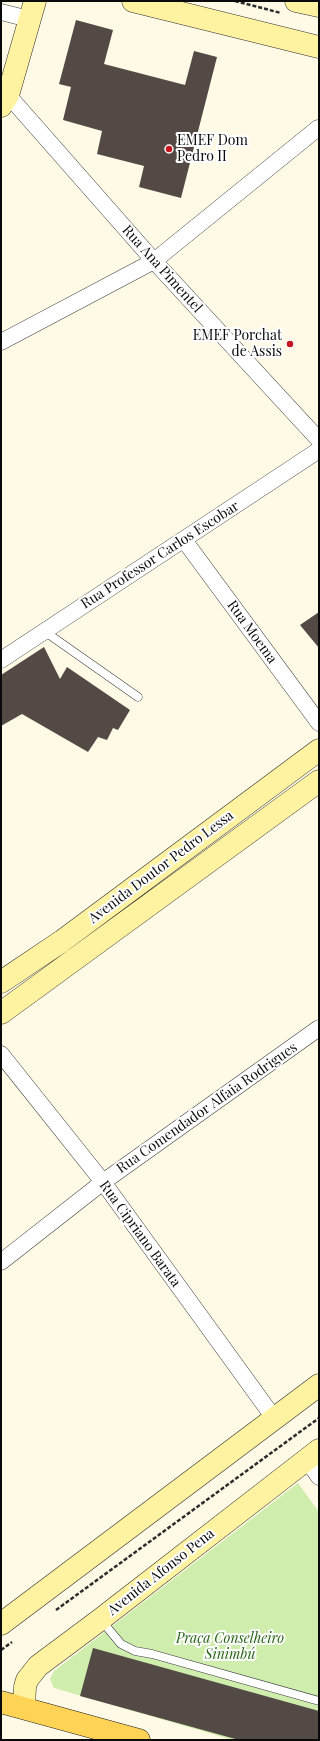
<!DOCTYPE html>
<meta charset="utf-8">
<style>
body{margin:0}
#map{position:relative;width:320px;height:1741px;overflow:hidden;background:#fffae6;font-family:"Playfair Display",serif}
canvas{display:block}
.frame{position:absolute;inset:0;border:2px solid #0a0a0a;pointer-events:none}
</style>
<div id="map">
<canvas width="320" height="1741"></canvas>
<div class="frame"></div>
</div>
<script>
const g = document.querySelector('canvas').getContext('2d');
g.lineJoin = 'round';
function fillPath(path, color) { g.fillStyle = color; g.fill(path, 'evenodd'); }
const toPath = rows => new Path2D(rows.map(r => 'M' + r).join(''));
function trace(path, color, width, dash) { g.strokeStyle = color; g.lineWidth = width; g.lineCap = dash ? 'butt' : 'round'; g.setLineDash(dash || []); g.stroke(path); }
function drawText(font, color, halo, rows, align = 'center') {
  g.font = font + ' "Playfair Display",serif'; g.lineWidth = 4; g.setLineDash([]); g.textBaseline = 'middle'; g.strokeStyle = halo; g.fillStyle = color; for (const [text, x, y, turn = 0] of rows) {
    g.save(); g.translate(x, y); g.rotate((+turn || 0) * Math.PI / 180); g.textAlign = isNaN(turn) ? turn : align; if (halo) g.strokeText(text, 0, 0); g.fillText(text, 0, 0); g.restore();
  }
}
const green = toPath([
 [298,1483,319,1512,319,1740,233,1740,54,1688,50,1679,54,1671]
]);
const building = toPath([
 [76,20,113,30,104,64,185,85,194,51,217,57,181,198,139,187,144,166,97,154,102,131,63,120,71,87,59,84],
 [319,612,319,648,300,625],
 [44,647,60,679,67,667,130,710,118,730,113,728,107,740,98,737,88,752,22,714,1,726,1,675],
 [93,1648,319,1711,319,1740,239,1740,80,1696]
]);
const path = toPath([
 [235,1,281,13],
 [56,1610,319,1418],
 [1,1650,12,1642]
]);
const service = toPath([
 [44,631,138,697],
 [101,1620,121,1644,135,1651,152,1654,319,1701]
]);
const minor = toPath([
 [1,12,29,19],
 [8,95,154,261,319,440],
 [1,342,154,261,318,128],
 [184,540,319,723],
 [1,660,319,450],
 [1,1054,103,1182,274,1418],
 [1,1262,103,1182,319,1028],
 [306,1459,319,1477]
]);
const secondary = toPath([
 [133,1,319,47],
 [296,1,319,6],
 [1,106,8,95,35,1],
 [1,982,62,941,319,750],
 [1,1013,319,781],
 [1,1624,319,1385],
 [24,1707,25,1687,27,1680,38,1666,101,1619,319,1450]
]);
const primary = toPath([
 [1,1702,139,1740]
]);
const markers = [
 [169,149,4,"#c61520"],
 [290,344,4,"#c61520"]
];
const poiNames = [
 ["EMEF Dom",177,141],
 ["Pedro II",177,157],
 ["EMEF Porchat",282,336,"right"],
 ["de Assis",282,352,"right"]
];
const streetNames = [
 ["Rua Ana Pimentel",162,269,48],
 ["Rua Professor Carlos Escobar",160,555,-33],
 ["Rua Moema",252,632,54],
 ["Avenida Doutor Pedro Lessa",161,867,-37],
 ["Rua Comendador Alfaia Rodrigues",207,1108,-35],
 ["Rua Cipriano Barata",140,1234,54],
 ["Avenida Afonso Pena",161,1572,-38]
];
const parkNames = [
 ["Praça Conselheiro",230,1639],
 ["Sinimbú",230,1655]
];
fillPath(green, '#cfedac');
fillPath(building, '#534a45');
trace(service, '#3d3d3d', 9);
trace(minor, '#3d3d3d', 17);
trace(secondary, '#2c2c2c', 23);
trace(primary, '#1b1b1b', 23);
trace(path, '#2c2c2c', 2.5, [4, 2]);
trace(service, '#fff', 8);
trace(minor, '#fff', 16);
trace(secondary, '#fff3a1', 22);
trace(primary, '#ffd456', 22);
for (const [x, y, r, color] of markers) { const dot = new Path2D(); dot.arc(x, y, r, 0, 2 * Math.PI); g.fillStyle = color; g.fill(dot); trace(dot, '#fff', 1.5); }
drawText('14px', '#0a0a0a', '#fff', poiNames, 'left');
drawText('14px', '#0a0a0a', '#fff', streetNames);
drawText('italic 14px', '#276615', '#fff', parkNames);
</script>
